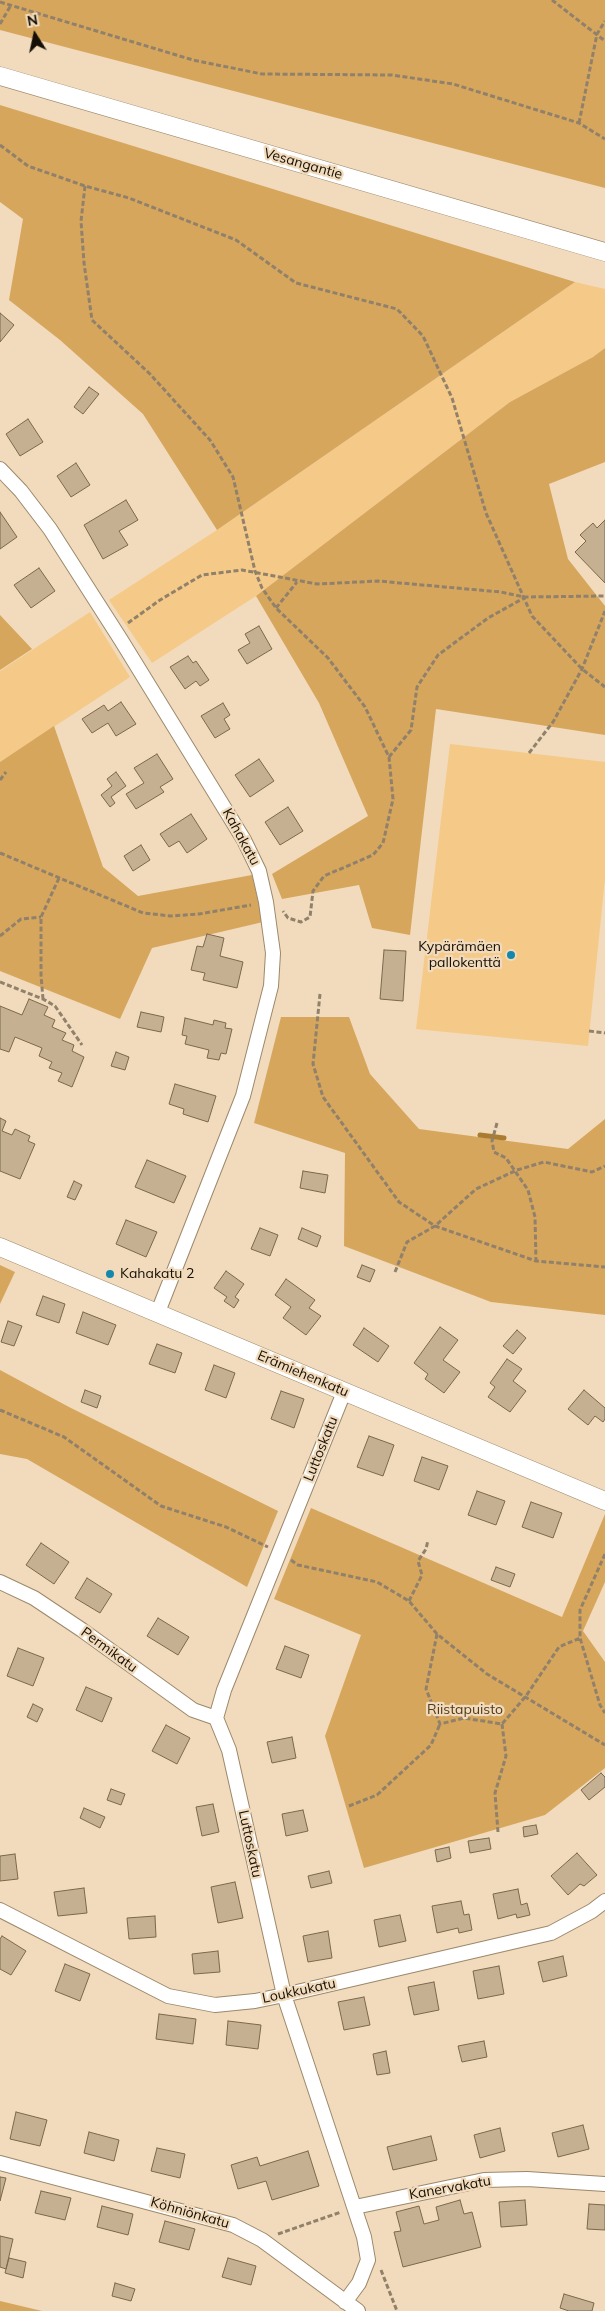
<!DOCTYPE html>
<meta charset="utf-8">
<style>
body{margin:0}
#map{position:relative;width:605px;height:2311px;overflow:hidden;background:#f1dbbc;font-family:Mulish,sans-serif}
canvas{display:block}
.north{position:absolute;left:10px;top:10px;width:50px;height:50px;-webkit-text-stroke:4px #f1dbbc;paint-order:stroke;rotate:350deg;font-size:14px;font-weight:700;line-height:20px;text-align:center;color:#160f05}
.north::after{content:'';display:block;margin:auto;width:18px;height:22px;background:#160f05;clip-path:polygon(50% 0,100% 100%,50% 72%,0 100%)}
</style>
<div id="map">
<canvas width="605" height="2311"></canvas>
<div class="north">N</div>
</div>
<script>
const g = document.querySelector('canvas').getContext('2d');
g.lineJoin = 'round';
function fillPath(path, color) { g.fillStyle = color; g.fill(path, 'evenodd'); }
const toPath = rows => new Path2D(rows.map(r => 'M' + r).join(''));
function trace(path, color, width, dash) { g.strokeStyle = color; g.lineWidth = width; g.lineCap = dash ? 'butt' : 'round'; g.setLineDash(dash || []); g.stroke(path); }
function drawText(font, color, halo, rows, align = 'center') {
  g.font = font + ' Mulish,sans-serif'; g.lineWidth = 4.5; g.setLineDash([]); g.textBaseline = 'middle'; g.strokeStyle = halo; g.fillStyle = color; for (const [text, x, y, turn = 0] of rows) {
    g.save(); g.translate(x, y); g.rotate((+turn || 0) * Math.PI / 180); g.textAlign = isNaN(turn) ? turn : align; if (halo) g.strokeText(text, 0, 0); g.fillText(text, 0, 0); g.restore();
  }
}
const green = toPath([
 [575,282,605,289,605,348,593,357,510,402,256,596,152,663,109,600,217,530],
 [90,612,130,677,0,762,0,671],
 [450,744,605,762,605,878,588,1046,416,1029]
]);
const forest = toPath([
 [0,0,605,0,605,188,0,30],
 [0,105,575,282,217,530,143,414,60,340,9,300,23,219,0,202],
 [605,348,605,462,549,484,568,559,605,606,605,735,436,709,410,935,372,928,359,885,282,899,272,874,368,816,319,703,256,596,510,402,593,357],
 [0,615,32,649,0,670],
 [54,726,103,867,138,896,252,875,263,922,152,948,120,1019,0,971,0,762],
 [281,1017,349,1017,370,1074,419,1129,568,1149,605,1119,605,1315,491,1302,344,1246,345,1153,254,1123],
 [0,1265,15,1272,0,1304],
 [0,1370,69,1407,278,1511,247,1587,27,1459,0,1454],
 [311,1508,562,1617,605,1514,605,1582,583,1631,605,1662,605,1768,545,1815,364,1868,325,1736,361,1635,274,1599],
 [0,2301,42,2311,0,2311]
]);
const stream = toPath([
 [480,1135,504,1138]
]);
const building = toPath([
 [0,313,14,325,0,342,0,313],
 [89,387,99,394,83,414,74,407,89,387],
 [28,419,43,442,20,456,6,434,28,419],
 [76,463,90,485,71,497,57,476,76,463],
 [126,500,138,520,119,531,128,545,103,559,84,525,126,500],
 [0,512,17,537,0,549,0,512],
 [605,520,605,583,575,552,586,541,580,535,593,523,597,528,605,520],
 [39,568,55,591,31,608,14,585,39,568],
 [259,626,272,649,247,664,238,650,250,643,245,634,259,626],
 [188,656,193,663,196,661,209,680,200,686,196,681,185,689,170,667,188,656],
 [121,702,136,724,116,736,108,723,92,733,82,719,104,705,108,711,121,702],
 [223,703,230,715,224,719,230,729,215,738,201,716,223,703],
 [157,754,173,779,160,787,164,792,136,809,126,794,144,783,134,768,157,754],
 [259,759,274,781,250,797,235,775,259,759],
 [116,772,126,786,111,797,115,803,110,807,101,795,112,786,107,779,116,772],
 [288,807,303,831,280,845,265,822,288,807],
 [191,814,207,839,187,853,179,841,169,847,160,834,191,814],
 [141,845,150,860,133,871,124,856,141,845],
 [207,934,224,938,220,956,243,962,237,988,203,980,205,973,191,970,197,946,203,947,207,934],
 [384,950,406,951,403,1001,380,999,384,950],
 [29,999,48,1007,44,1015,55,1020,52,1027,66,1033,62,1040,74,1045,72,1051,84,1057,72,1087,58,1081,62,1073,49,1068,52,1062,39,1056,42,1048,15,1037,9,1052,0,1049,0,1006,22,1015,29,999],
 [141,1012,164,1017,161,1032,137,1027,141,1012],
 [185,1018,213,1025,214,1020,226,1023,225,1028,232,1029,226,1054,221,1053,219,1060,207,1058,209,1050,185,1044,187,1036,182,1035,185,1018],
 [116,1052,129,1057,125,1070,111,1066,116,1052],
 [175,1084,216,1096,208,1122,183,1114,184,1109,169,1104,175,1084],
 [0,1118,6,1121,2,1131,12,1135,15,1129,30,1136,28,1141,35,1144,20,1179,0,1171,0,1118],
 [147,1160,186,1176,174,1203,135,1187,147,1160],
 [303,1171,328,1175,325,1193,300,1188,303,1171],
 [74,1181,82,1185,75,1200,67,1197,74,1181],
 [126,1220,157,1232,146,1257,116,1244,126,1220],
 [260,1228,278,1235,270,1256,251,1249,260,1228],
 [302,1228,321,1236,317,1247,298,1239,302,1228],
 [362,1265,375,1270,370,1282,357,1277,362,1265],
 [226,1271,244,1284,235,1297,239,1300,234,1308,224,1301,227,1297,214,1288,226,1271],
 [286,1279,315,1300,309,1308,321,1316,306,1335,283,1318,291,1307,275,1295,286,1279],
 [43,1296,65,1304,59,1323,36,1315,43,1296],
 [83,1312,116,1325,108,1345,76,1333,83,1312],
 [8,1321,22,1326,14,1346,1,1342,8,1321],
 [440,1327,458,1340,443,1360,460,1372,444,1393,425,1379,428,1374,414,1363,440,1327],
 [364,1328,389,1346,378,1362,353,1345,364,1328],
 [517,1330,526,1338,513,1354,503,1346,517,1330],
 [157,1344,182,1353,175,1373,149,1364,157,1344],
 [507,1359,522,1369,513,1381,526,1391,510,1412,488,1397,495,1387,490,1383,507,1359],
 [214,1365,235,1373,226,1398,205,1390,214,1365],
 [85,1390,101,1396,97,1408,81,1402,85,1390],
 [584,1390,605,1408,605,1419,603,1422,595,1416,588,1425,568,1409,584,1390],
 [281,1391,304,1399,294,1428,271,1419,281,1391],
 [369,1436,394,1445,383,1476,357,1467,369,1436],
 [422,1457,448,1466,439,1490,414,1481,422,1457],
 [477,1491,505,1501,496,1525,468,1515,477,1491],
 [531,1502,562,1513,553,1538,522,1527,531,1502],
 [41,1543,69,1562,54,1584,26,1565,41,1543],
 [496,1567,515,1574,510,1587,491,1580,496,1567],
 [87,1578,112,1594,100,1613,75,1598,87,1578],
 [158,1618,189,1637,178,1655,147,1636,158,1618],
 [285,1646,309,1655,301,1678,276,1669,285,1646],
 [18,1648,44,1658,33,1686,7,1676,18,1648],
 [86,1687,112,1698,102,1722,76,1710,86,1687],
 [33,1704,43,1709,37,1722,27,1717,33,1704],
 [166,1725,190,1738,177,1764,152,1751,166,1725],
 [292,1737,296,1758,272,1763,267,1742,292,1737],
 [601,1773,605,1777,605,1787,589,1800,581,1790,601,1773],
 [111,1789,125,1794,121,1805,107,1800,111,1789],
 [213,1804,219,1832,202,1836,196,1807,213,1804],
 [84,1808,105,1817,100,1828,80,1818,84,1808],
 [303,1810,308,1831,286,1836,282,1814,303,1810],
 [536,1825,538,1834,524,1837,523,1827,536,1825],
 [489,1838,491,1849,470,1853,468,1841,489,1838],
 [449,1847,451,1858,437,1862,435,1850,449,1847],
 [577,1853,597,1875,584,1886,580,1884,568,1895,551,1876,577,1853],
 [15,1854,18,1879,0,1881,0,1856,15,1854],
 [329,1871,332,1883,311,1888,308,1876,329,1871],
 [235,1882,243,1918,218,1923,211,1887,235,1882],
 [84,1888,87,1913,58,1916,54,1892,84,1888],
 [518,1889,521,1905,527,1903,530,1915,517,1918,516,1914,498,1919,493,1894,518,1889],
 [461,1901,464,1915,469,1914,472,1930,459,1933,458,1928,437,1933,432,1906,461,1901],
 [400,1915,406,1941,379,1947,374,1920,400,1915],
 [155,1916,156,1937,129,1939,127,1918,155,1916],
 [328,1931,332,1958,308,1962,303,1936,328,1931],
 [2,1936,26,1951,11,1975,0,1969,0,1939,2,1936],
 [218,1951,220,1972,194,1974,192,1954,218,1951],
 [563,1956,567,1976,543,1982,538,1962,563,1956],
 [65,1964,90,1974,80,2001,55,1991,65,1964],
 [499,1966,504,1994,478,1999,473,1971,499,1966],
 [434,1982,439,2010,414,2015,408,1987,434,1982],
 [364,1997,370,2025,344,2030,338,2002,364,1997],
 [159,2014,196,2019,193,2044,156,2039,159,2014],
 [228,2021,261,2025,258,2049,226,2045,228,2021],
 [484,2041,487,2057,462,2062,458,2046,484,2041],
 [386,2051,390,2073,377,2075,373,2054,386,2051],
 [16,2112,47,2120,40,2146,10,2139,16,2112],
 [583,2125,589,2149,558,2157,552,2133,583,2125],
 [500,2128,505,2151,480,2158,474,2135,500,2128],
 [89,2132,119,2140,114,2161,84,2153,89,2132],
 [431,2136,437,2160,393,2170,387,2147,431,2136],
 [157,2148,185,2154,180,2178,151,2171,157,2148],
 [308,2151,319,2186,272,2200,266,2181,238,2189,231,2165,257,2157,260,2166,308,2151],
 [0,2177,6,2178,0,2201,0,2177],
 [41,2191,71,2198,65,2220,35,2213,41,2191],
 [460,2200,464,2214,472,2212,481,2247,403,2267,394,2232,401,2231,396,2212,419,2206,424,2224,439,2220,436,2207,460,2200],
 [525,2200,527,2225,501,2227,499,2202,525,2200],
 [589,2204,605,2205,605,2230,587,2229,589,2204],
 [102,2206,133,2214,128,2235,97,2227,102,2206],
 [165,2221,195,2229,189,2250,159,2242,165,2221],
 [0,2236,13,2239,6,2269,0,2267,0,2236],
 [9,2258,26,2262,23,2278,5,2273,9,2258],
 [228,2258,256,2266,251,2285,222,2277,228,2258],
 [115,2283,135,2289,131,2301,112,2296,115,2283],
 [564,2294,594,2303,592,2311,569,2311,560,2308,564,2294]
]);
const path = toPath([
 [552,0,605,41],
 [0,2,193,60,262,74,392,75,453,84,579,123,605,139],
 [0,24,11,5],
 [579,123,597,34,605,21],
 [0,145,28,166,85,186,129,198,236,240,296,283,397,309,423,336,452,398,486,513,532,616,582,669,605,687],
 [85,186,81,221,84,263,92,320,150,374,210,440,233,477,255,571,262,588,276,608,328,658,365,707,389,757,393,799,383,843,373,855,324,876,313,891,310,917,301,922,288,918,283,911],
 [276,608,297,582],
 [128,623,160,600,202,575,242,570,317,584,378,581,501,592,524,597,605,596],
 [529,753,553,722,582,669,605,611],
 [389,757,411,730,417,687,438,655,488,618,524,598],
 [0,780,6,772],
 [0,853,143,913,171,916,199,914,251,905],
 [0,936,21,919,41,917],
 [0,982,43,999,55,1006,82,1045],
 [320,994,313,1064,323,1097,399,1202,435,1226,536,1261,605,1267],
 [43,999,41,975,41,917,59,878],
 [589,1031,605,1033],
 [497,1123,492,1141,494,1152,506,1158,528,1190,535,1217,536,1261],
 [395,1272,407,1242,435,1226,476,1189,517,1170,544,1162,592,1172,605,1166],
 [0,1410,64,1437,161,1506,226,1527,268,1547],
 [605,1554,580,1610,580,1638,600,1705,605,1713],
 [291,1560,298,1565,377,1582,409,1601,437,1634,487,1674,605,1745],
 [409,1601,422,1575,418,1561,426,1549,428,1540],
 [437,1634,426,1689,440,1724,464,1718,502,1724,526,1696,559,1647,580,1638],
 [349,1806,377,1795,431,1745,440,1724],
 [498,1832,495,1793,506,1756,502,1724],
 [278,2234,341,2212],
 [381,2270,397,2311]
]);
const minor = toPath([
 [0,469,21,491,50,529,121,640,244,840,259,871,266,902,273,953,271,986,243,1096,158,1312],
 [344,1392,224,1690,216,1718,229,1750,284,1995,364,2237,368,2260,359,2283,345,2302],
 [0,1582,34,1598,82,1630,193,1710,216,1718],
 [0,1910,168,1996,215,2005,255,2001,284,1995,551,1933,592,1911,605,1901],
 [0,2163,233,2225,262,2240,358,2311],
 [355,2207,484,2180,527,2179,605,2184]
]);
const tertiary = toPath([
 [0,76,605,252],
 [0,1247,605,1501]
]);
const markers = [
 [511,955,5,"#1387ac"],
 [110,1274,5,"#1387ac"]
];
const streetNames = [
 ["Vesangantie",303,164,16],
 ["Kahakatu",241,837,61],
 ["Erämiehenkatu",303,1374,23],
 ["Luttoskatu",321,1449,-68],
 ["Permikatu",109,1650,36],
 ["Luttoskatu",250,1844,78],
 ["Loukkukatu",299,1991,-12],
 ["Kanervakatu",450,2188,-10],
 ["Köhniönkatu",190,2213,16]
];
const poiNames = [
 ["Kypärämäen",501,947],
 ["pallokenttä",501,963],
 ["Kahakatu 2",120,1274,"left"]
];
const parkNames = [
 ["Riistapuisto",465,1710]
];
fillPath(green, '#f5c988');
fillPath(forest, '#d6a65d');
trace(stream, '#aa7c31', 5);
fillPath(building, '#c5b092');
trace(building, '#7b684c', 1);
trace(minor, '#9c886b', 16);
trace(tertiary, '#9c886b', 19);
trace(path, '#91816b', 3, [5, 2.5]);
trace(minor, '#fff', 14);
trace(tertiary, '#fff', 18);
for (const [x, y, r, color] of markers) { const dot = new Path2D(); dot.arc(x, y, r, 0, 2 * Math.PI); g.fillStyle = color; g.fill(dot); trace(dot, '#f1dbbc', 2); }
drawText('14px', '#160f05', '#f1dbbc', streetNames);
drawText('14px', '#160f05', '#f1dbbc', poiNames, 'right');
drawText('14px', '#4f3a1b', '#f1dbbc', parkNames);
</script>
